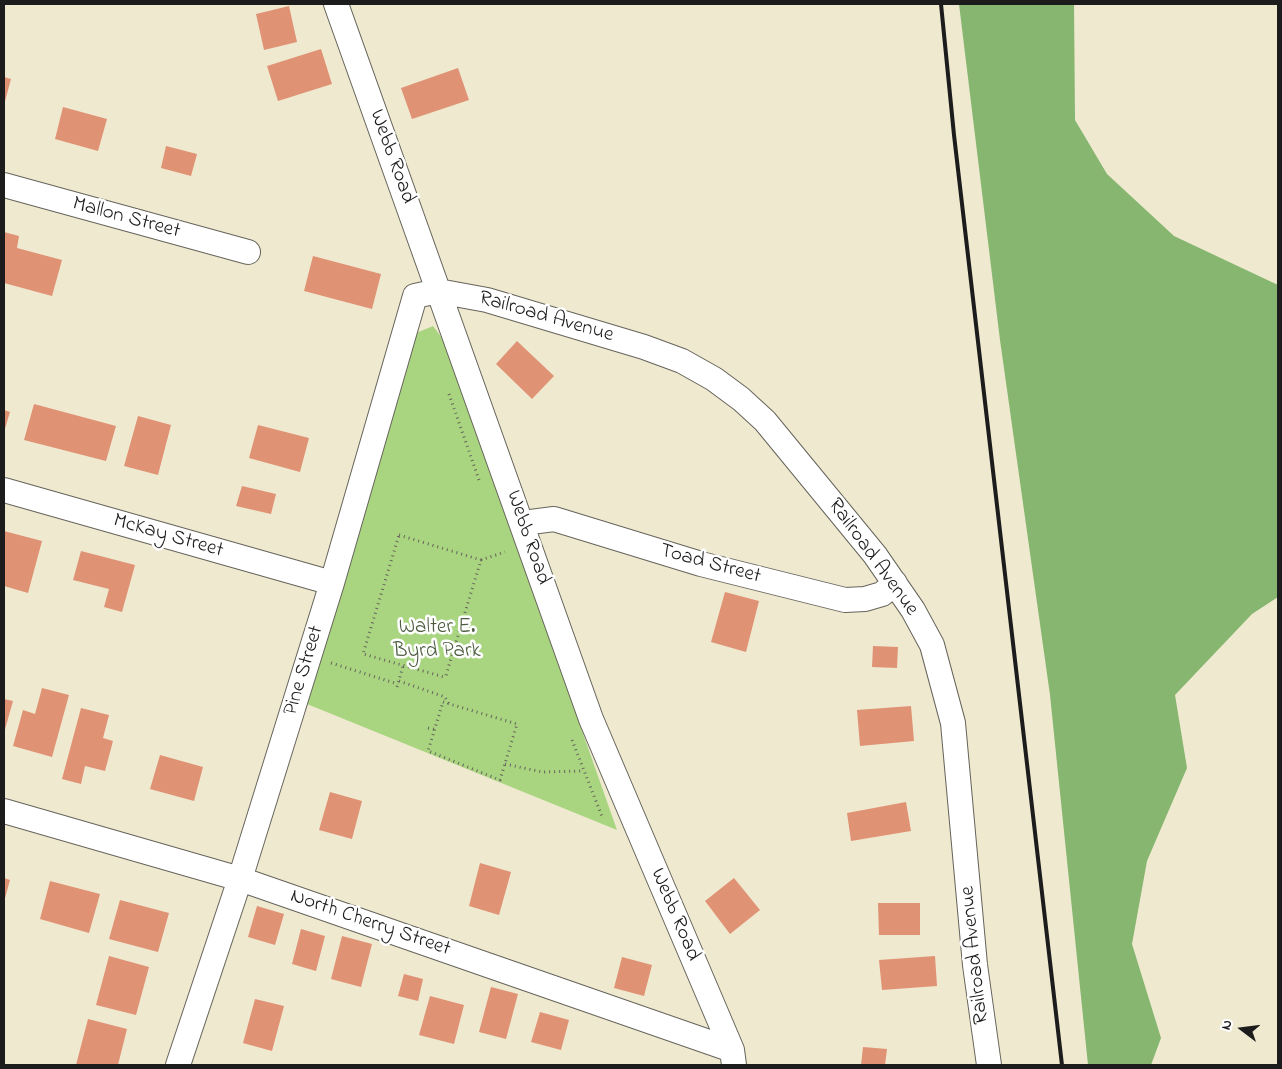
<!DOCTYPE html>
<style>
body{margin:0}
#map{position:relative;width:1282px;height:1069px;overflow:hidden;background:#efe9d0;font-family:"Indie Flower",sans-serif}
canvas{display:block}
.frame{position:absolute;inset:0;border:5px solid #1c1c1c;pointer-events:none}
.north{position:absolute;left:1217px;top:1004px;width:50px;height:50px;-webkit-text-stroke:4px #fff;paint-order:stroke;rotate:285deg;font-size:14px;font-weight:700;line-height:20px;text-align:center;color:#1c1c1c}
.north::after{content:'';display:block;margin:auto;width:18px;height:22px;background:#1c1c1c;clip-path:polygon(50% 0,100% 100%,50% 72%,0 100%)}
</style>
<div id="map">
<canvas width="1282" height="1069"></canvas>
<div class="frame"></div>
<div class="north">N</div>
</div>
<script>
const g = document.querySelector('canvas').getContext('2d');
g.lineJoin = 'round';
function fillPath(path, color) { g.fillStyle = color; g.fill(path, 'evenodd'); }
const toPath = rows => new Path2D(rows.map(r => 'M' + r).join(''));
function trace(path, color, width, dash) { g.strokeStyle = color; g.lineWidth = width; g.lineCap = dash ? 'butt' : 'round'; g.setLineDash(dash || []); g.stroke(path); }
function drawText(font, color, halo, rows, align = 'center') {
  g.font = font + ' "Indie Flower",sans-serif'; g.lineWidth = 5; g.setLineDash([]); g.textBaseline = 'middle'; g.strokeStyle = halo; g.fillStyle = color; for (const [text, x, y, turn = 0] of rows) {
    g.save(); g.translate(x, y); g.rotate((+turn || 0) * Math.PI / 180); g.textAlign = isNaN(turn) ? turn : align; if (halo) g.strokeText(text, 0, 0); g.fillText(text, 0, 0); g.restore();
  }
}
const green = toPath([
 [433,326,445,342,617,830,307,704,416,333]
]);
const forest = toPath([
 [959,4,1074,4,1075,120,1107,174,1174,236,1278,285,1278,597,1252,614,1175,695,1187,768,1147,861,1132,944,1161,1038,1151,1065,1088,1065,1050,695,1000,340]
]);
const building = toPath([
 [289,6,297,42,264,50,256,14],
 [321,49,332,84,278,101,267,66],
 [458,68,469,100,412,119,401,88],
 [4,77,11,79,4,105],
 [63,107,107,119,98,151,55,139],
 [166,146,197,154,191,176,161,168],
 [4,232,19,236,17,248,62,260,52,296,4,283],
 [313,256,381,274,372,309,304,291],
 [517,341,554,376,532,399,496,364],
 [34,404,116,426,106,461,24,440],
 [4,410,10,412,4,432],
 [138,416,171,425,158,475,124,466],
 [258,425,309,438,300,472,249,458],
 [242,486,276,494,271,514,236,506],
 [4,531,42,541,28,593,4,586],
 [81,551,135,565,122,612,104,607,109,589,73,580],
 [725,592,759,601,746,652,711,642],
 [873,646,898,647,897,668,872,667],
 [42,688,69,695,52,757,13,746,23,710,35,714],
 [4,699,13,701,4,733],
 [911,706,914,741,860,746,857,710],
 [81,708,109,715,103,738,113,741,105,771,85,766,81,784,62,779],
 [160,755,203,767,194,801,150,789],
 [330,792,362,801,352,839,319,830],
 [906,802,911,831,851,841,847,813],
 [480,863,511,872,499,915,469,906],
 [4,878,10,880,4,902],
 [734,878,760,910,730,934,705,901],
 [50,881,100,894,89,933,40,919],
 [120,900,169,913,158,952,109,939],
 [878,903,920,903,920,935,879,935],
 [257,906,284,914,275,945,248,937],
 [301,929,325,936,316,971,292,964],
 [342,936,372,944,361,987,331,979],
 [109,956,149,967,136,1015,96,1005],
 [935,956,937,986,882,990,879,960],
 [622,957,652,965,644,996,614,988],
 [404,974,423,979,418,1001,398,996],
 [491,987,518,994,506,1039,479,1032],
 [430,996,464,1005,454,1044,419,1035],
 [255,999,284,1006,272,1051,243,1043],
 [540,1012,569,1020,561,1050,531,1042],
 [88,1019,127,1029,118,1065,76,1065],
 [863,1047,887,1049,885,1065,861,1065]
]);
const path = toPath([
 [449,394,479,480],
 [399,535,481,560,446,675,444,677,363,654,399,535],
 [481,560,505,552],
 [331,663,398,684],
 [399,681,445,697,449,704],
 [397,687,404,663],
 [443,702,517,724,500,780,428,751,443,702],
 [428,728,437,730],
 [572,740,603,819],
 [505,764,542,772,584,771]
]);
const street = toPath([
 [336,4,591,719,732,1050,734,1065],
 [4,185,248,252],
 [4,490,332,583],
 [523,523,554,519,701,564,845,600,865,599,882,594,895,583],
 [4,811,240,879,732,1050],
 [178,1065,240,879,332,583,415,296,438,291,487,300,644,347,682,361,714,379,741,399,765,421,875,555,913,610,932,645,953,723,975,965,989,1065]
]);
const rail = toPath([
 [941,4,954,135,1062,1065]
]);
const streetNames = [
 ["Webb Road",391,157,70],
 ["Mallon Street",126,219,15],
 ["Railroad Avenue",546,318,16],
 ["McKay Street",168,537,16],
 ["Webb Road",527,538,71],
 ["Railroad Avenue",872,558,54],
 ["Toad Street",710,565,15],
 ["Pine Street",305,671,-73],
 ["Webb Road",674,915,67],
 ["North Cherry Street",370,924,19],
 ["Railroad Avenue",976,955,-96]
];
const parkNames = [
 ["Walter E.",437,629],
 ["Byrd Park",437,653]
];
fillPath(green, '#a9d581');
fillPath(forest, '#86b66f');
fillPath(building, '#e09275');
trace(street, '#66645b', 26);
trace(path, '#66645b', 3, [1, 4]);
trace(street, '#fff', 24);
trace(rail, '#1c1c1c', 4);
drawText('21px', '#1c1c1c', '#fff', streetNames);
drawText('21px', '#4d5d3f', '#fff', parkNames);
</script>
